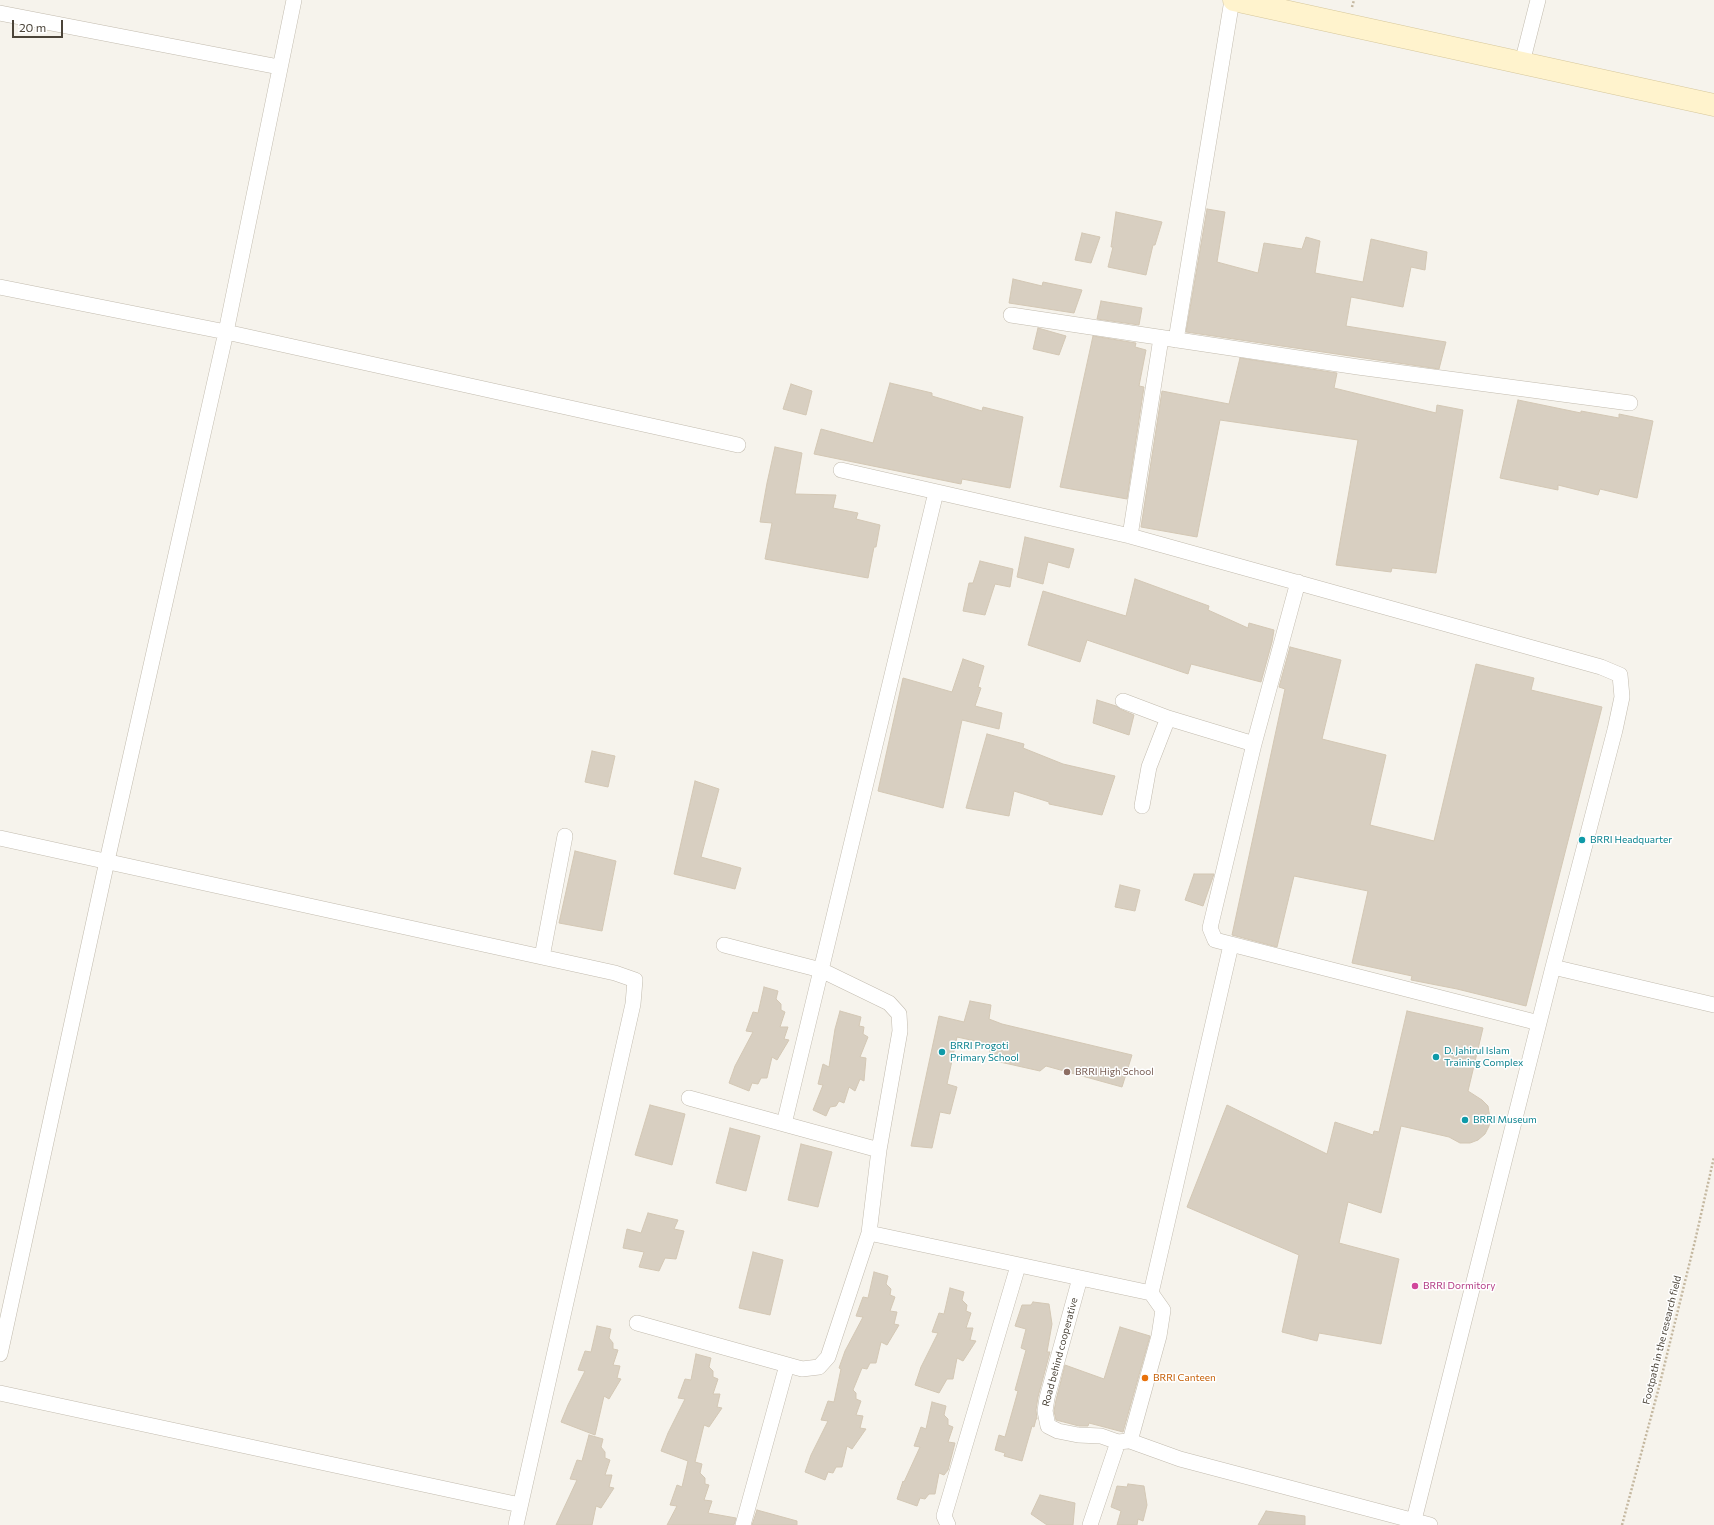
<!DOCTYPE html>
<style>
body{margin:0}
#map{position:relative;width:1714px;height:1525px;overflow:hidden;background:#f6f3ec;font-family:Commissioner,sans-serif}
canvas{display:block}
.scale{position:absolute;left:12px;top:20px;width:51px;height:18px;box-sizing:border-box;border:2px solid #4b4439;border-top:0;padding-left:5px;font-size:12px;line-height:14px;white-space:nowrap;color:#4b4439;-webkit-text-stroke:3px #fff;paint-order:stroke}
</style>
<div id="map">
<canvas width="1714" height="1525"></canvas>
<div class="scale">20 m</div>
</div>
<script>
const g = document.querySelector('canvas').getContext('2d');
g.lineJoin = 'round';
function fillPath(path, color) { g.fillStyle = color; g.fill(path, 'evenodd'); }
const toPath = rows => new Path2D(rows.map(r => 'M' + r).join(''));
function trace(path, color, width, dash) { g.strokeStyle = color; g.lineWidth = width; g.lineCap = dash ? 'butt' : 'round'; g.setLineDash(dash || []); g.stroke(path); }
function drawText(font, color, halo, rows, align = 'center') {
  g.font = font + ' Commissioner,sans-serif'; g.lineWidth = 3; g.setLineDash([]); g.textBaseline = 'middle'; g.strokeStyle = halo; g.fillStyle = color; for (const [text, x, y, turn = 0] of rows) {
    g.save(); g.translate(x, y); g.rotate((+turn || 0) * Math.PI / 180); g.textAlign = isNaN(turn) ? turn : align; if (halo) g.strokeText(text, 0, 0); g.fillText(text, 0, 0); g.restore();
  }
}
const building = toPath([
 [1207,209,1225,212,1217,262,1258,273,1264,243,1302,249,1306,237,1320,241,1315,273,1363,282,1371,239,1427,252,1425,270,1411,267,1403,307,1351,297,1346,326,1446,342,1439,369,1186,332,1207,209],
 [1116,212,1162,222,1155,245,1153,245,1146,275,1108,267,1113,247,1111,247,1116,212],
 [1082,233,1100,237,1091,263,1075,260,1082,233],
 [1013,279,1042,286,1043,282,1082,290,1074,313,1009,303,1013,279],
 [1101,301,1142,308,1139,325,1097,319,1101,301],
 [1038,328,1066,336,1059,355,1033,349,1038,328],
 [1093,336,1136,343,1135,347,1146,350,1139,386,1144,387,1127,499,1060,487,1093,336],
 [1240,358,1337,373,1334,388,1436,413,1437,405,1463,410,1436,573,1392,568,1391,572,1336,565,1358,440,1220,420,1197,537,1141,527,1162,391,1229,404,1240,358],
 [890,383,932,393,932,396,982,411,983,407,1023,417,1010,488,962,479,961,484,814,454,821,429,873,443,890,383],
 [791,384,812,391,806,415,783,409,791,384],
 [1518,400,1581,413,1581,411,1619,418,1619,414,1653,421,1637,498,1600,489,1598,495,1558,485,1558,490,1500,478,1518,400],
 [775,447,802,453,795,494,836,495,833,508,858,513,856,519,880,525,876,547,874,547,868,578,765,559,772,523,760,522,767,483,775,447],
 [1025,537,1074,549,1069,568,1048,562,1043,584,1017,577,1025,537],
 [980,561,1013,569,1010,587,995,584,985,615,963,611,969,583,973,583,980,561],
 [1135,579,1209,606,1208,610,1248,628,1249,623,1274,630,1272,642,1261,682,1191,664,1188,674,1087,640,1080,662,1028,645,1043,591,1126,616,1135,579],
 [1290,647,1341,660,1322,739,1386,755,1370,825,1434,841,1476,664,1534,678,1531,690,1602,707,1526,1006,1457,989,1411,980,1412,976,1352,963,1368,891,1294,876,1277,947,1232,935,1285,689,1279,687,1290,647],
 [963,659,984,666,978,687,981,688,975,706,1002,713,999,729,962,720,943,808,878,791,903,678,952,692,963,659],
 [1097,700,1116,706,1120,709,1134,715,1129,735,1093,723,1097,700],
 [987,734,1024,744,1023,748,1063,764,1115,776,1102,815,1049,804,1049,802,1014,791,1009,816,966,808,987,734],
 [592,751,615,756,608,787,585,782,592,751],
 [695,781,719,789,701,857,741,868,735,889,674,874,695,781],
 [575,851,616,861,602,931,559,923,575,851],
 [1194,874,1214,874,1203,906,1185,900,1194,874],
 [1120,885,1140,890,1135,911,1115,907,1120,885],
 [764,987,778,991,776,999,781,1004,781,1010,785,1012,780,1027,788,1027,784,1039,789,1040,777,1060,772,1057,767,1078,761,1078,758,1084,752,1083,749,1091,729,1083,735,1066,753,1032,746,1031,753,1012,758,1013,764,987],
 [970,1001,991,1005,989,1019,1002,1024,1132,1055,1122,1087,1046,1066,1040,1071,991,1060,989,1044,957,1037,947,1084,957,1087,950,1114,940,1112,932,1148,911,1146,939,1016,964,1022,970,1001],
 [840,1011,861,1017,859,1026,864,1027,863,1034,868,1037,860,1057,866,1058,864,1081,860,1079,855,1091,849,1087,844,1103,839,1101,836,1106,830,1107,826,1116,813,1110,823,1085,818,1084,823,1064,829,1067,835,1029,840,1011],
 [1407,1011,1483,1028,1468,1091,1482,1100,1488,1106,1490,1118,1489,1126,1485,1134,1478,1140,1470,1143,1460,1143,1449,1137,1401,1126,1381,1213,1348,1202,1339,1243,1399,1259,1381,1344,1319,1333,1317,1341,1282,1332,1299,1255,1187,1207,1227,1105,1327,1154,1335,1122,1373,1135,1374,1131,1379,1132,1407,1011],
 [650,1105,685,1114,672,1165,635,1155,650,1105],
 [730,1128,760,1136,746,1191,716,1183,730,1128],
 [801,1144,832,1152,818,1207,788,1200,801,1144],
 [648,1213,678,1220,674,1229,684,1231,676,1259,665,1258,659,1271,639,1267,644,1252,623,1248,627,1229,641,1233,648,1213],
 [753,1252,783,1260,770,1315,739,1308,753,1252],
 [874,1272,888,1276,886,1284,891,1289,890,1295,895,1297,890,1311,897,1312,894,1324,899,1325,887,1345,881,1342,876,1363,870,1363,867,1369,862,1368,853,1390,856,1393,856,1399,861,1401,856,1415,863,1416,860,1428,866,1429,852,1449,847,1446,842,1467,836,1467,833,1473,828,1472,825,1480,805,1472,811,1455,828,1421,821,1420,828,1401,834,1402,841,1369,839,1368,845,1351,863,1317,856,1316,863,1297,868,1298,874,1272],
 [950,1288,964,1292,962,1300,967,1305,966,1311,971,1313,966,1328,973,1328,970,1340,976,1341,963,1361,957,1358,953,1379,947,1379,939,1393,915,1385,921,1367,938,1333,932,1332,939,1313,944,1314,950,1288],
 [1033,1302,1049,1304,1052,1324,1047,1352,1050,1352,1038,1397,1036,1410,1037,1419,1036,1419,1034,1427,1032,1426,1022,1461,1004,1456,1005,1453,995,1450,999,1435,1005,1437,1018,1391,1015,1390,1026,1350,1021,1348,1026,1329,1015,1326,1022,1305,1031,1305,1033,1302],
 [597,1326,611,1329,609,1338,613,1343,613,1349,618,1350,613,1365,620,1366,617,1378,621,1379,609,1399,604,1396,595,1435,561,1422,568,1405,585,1371,578,1370,585,1351,591,1352,597,1326],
 [1120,1327,1150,1336,1123,1432,1089,1423,1088,1426,1079,1426,1056,1420,1054,1411,1056,1400,1065,1365,1104,1379,1120,1327],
 [696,1354,711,1358,709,1367,713,1371,713,1377,718,1379,713,1394,720,1394,717,1407,722,1408,709,1427,704,1425,695,1462,702,1464,700,1473,705,1478,705,1484,709,1485,704,1500,712,1501,708,1513,736,1518,734,1525,667,1525,677,1506,670,1505,677,1485,682,1487,688,1461,661,1451,668,1433,685,1399,678,1398,685,1379,691,1380,696,1354],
 [932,1402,946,1406,944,1415,948,1419,948,1425,953,1427,948,1442,955,1443,948,1470,944,1475,939,1473,935,1494,929,1494,925,1499,920,1498,917,1506,897,1499,903,1481,904,1482,920,1447,914,1446,921,1427,926,1429,932,1402],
 [589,1435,603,1439,601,1447,605,1452,605,1458,610,1460,605,1475,612,1475,609,1487,614,1488,601,1508,596,1506,592,1525,556,1525,577,1480,570,1479,577,1460,582,1461,589,1435],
 [1128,1484,1144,1486,1147,1505,1143,1521,1138,1519,1137,1525,1117,1525,1121,1511,1111,1507,1117,1486,1127,1487,1128,1484],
 [1040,1495,1075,1503,1073,1525,1047,1525,1031,1514,1040,1495],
 [757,1510,797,1521,797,1525,752,1525,757,1510],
 [1266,1511,1305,1516,1305,1525,1258,1525,1266,1511]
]);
const path = toPath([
 [1352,7,1354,0],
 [1622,1525,1659,1387,1695,1241,1714,1157]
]);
const street = toPath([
 [0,13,279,67],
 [1522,63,1538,0],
 [0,287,226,332,738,445],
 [1011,315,1358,367,1630,403],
 [1176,340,1232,0],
 [841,470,1130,536,1601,667,1620,675,1622,697,1615,730,1553,967,1414,1520],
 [1130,536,1161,338],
 [1298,582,1254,744,1210,928,1215,940,1539,1023],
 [1123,701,1168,718,1254,744],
 [1142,806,1149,767,1168,718],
 [0,838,615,973,635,980,633,1004,516,1525],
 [542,957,565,836],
 [1553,967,1714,1005],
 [689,1098,879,1150],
 [784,1124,936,492],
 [869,1233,1151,1293,1163,1310,1159,1336,1130,1441,1180,1459,1430,1525],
 [1080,1278,1047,1398,1045,1411,1048,1426,1058,1431,1078,1435,1101,1436,1118,1442],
 [1151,1293,1231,945],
 [637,1323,802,1369,819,1367,828,1357,869,1233,879,1150,900,1031,899,1014,889,1003,821,970,724,945],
 [0,1354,107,861,226,332,294,0],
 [0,1393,520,1505],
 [743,1525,787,1365],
 [948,1525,944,1516,1018,1266],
 [1090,1525,1118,1442,1128,1441]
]);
const secondary = toPath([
 [1234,0,1714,105]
]);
const markers = [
 [1582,840,4,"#0f9aa8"],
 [942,1052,4,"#0f9aa8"],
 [1436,1057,4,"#0f9aa8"],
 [1067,1072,4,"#8d6e63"],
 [1465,1120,4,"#0f9aa8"],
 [1415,1286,4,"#d1479c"],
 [1145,1378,4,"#e8710a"]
];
const cultureNames = [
 ["BRRI Headquarter",1590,840],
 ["BRRI Progoti",950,1046],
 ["Primary School",950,1058],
 ["D. Jahirul Islam",1444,1051],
 ["Training Complex",1444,1063],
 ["BRRI Museum",1473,1120]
];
const educationNames = [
 ["BRRI High School",1075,1072]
];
const hotelNames = [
 ["BRRI Dormitory",1423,1286]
];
const streetNames = [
 ["Footpath in the research field",1662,1340,-76],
 ["Road behind cooperative",1060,1352,-75]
];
const foodNames = [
 ["BRRI Canteen",1153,1378]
];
fillPath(building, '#d8cfc1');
trace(building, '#d3c7b4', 1);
trace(street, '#c2bbae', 16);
trace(secondary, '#d6c79b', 23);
trace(path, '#c4b79f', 2.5, [2, 2]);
trace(street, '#fff', 15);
trace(secondary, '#fff3cd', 22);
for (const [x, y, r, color] of markers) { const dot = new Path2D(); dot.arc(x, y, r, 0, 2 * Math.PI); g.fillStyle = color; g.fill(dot); trace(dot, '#fff', 1.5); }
drawText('10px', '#0d838f', '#fff', cultureNames, 'left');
drawText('10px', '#785e54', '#fff', educationNames, 'left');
drawText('10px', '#b23c85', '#fff', hotelNames, 'left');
drawText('10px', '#4b4439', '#fff', streetNames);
drawText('10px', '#c56008', '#fff', foodNames, 'left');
</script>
